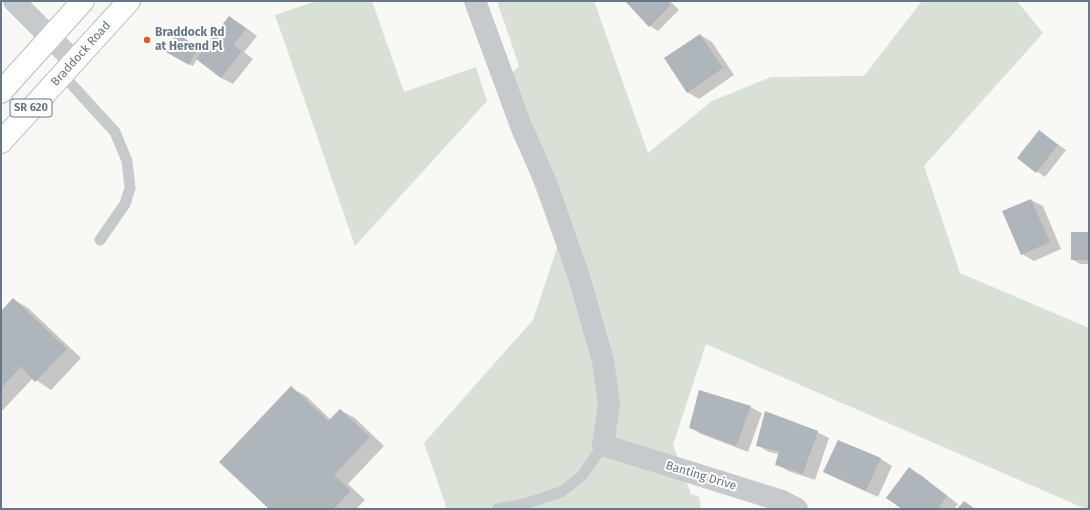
<!DOCTYPE html>
<style>
body{margin:0}
#map{position:relative;width:1090px;height:510px;overflow:hidden;background:#f8f8f5;font-family:"Fira Sans",sans-serif}
canvas{display:block}
.frame{position:absolute;inset:0;border:2px solid #657788;pointer-events:none}
</style>
<div id="map">
<canvas width="1090" height="510"></canvas>
<div class="frame"></div>
</div>
<script>
const g = document.querySelector('canvas').getContext('2d');
g.lineJoin = 'round';
function fillPath(path, color) { g.fillStyle = color; g.fill(path, 'evenodd'); }
const toPath = rows => new Path2D(rows.map(r => 'M' + r).join(''));
function trace(path, color, width, dash) { g.strokeStyle = color; g.lineWidth = width; g.lineCap = dash ? 'butt' : 'round'; g.setLineDash(dash || []); g.stroke(path); }
function drawText(font, color, halo, rows, align = 'center') {
  g.font = font + ' "Fira Sans",sans-serif'; g.lineWidth = 4; g.setLineDash([]); g.textBaseline = 'middle'; g.strokeStyle = halo; g.fillStyle = color; for (const [text, x, y, turn = 0] of rows) {
    g.save(); g.translate(x, y); g.rotate((+turn || 0) * Math.PI / 180); g.textAlign = isNaN(turn) ? turn : align; if (halo) g.strokeText(text, 0, 0); g.fillText(text, 0, 0); g.restore();
  }
}
const green = toPath([
 [316,1,372,1,404,92,476,67,487,101,355,246,275,15],
 [497,1,594,1,648,153,712,101,771,77,864,76,922,1,1017,1,1043,33,924,166,960,273,1089,328,1089,509,1086,509,706,344,673,445,691,494,699,497,701,509,447,509,424,443,533,320,557,248,499,88,519,66]
]);
const shadow = toPath([
 [626,1,670,1,679,10,658,31,650,26],
 [230,17,241,24,257,36,244,52,253,59,233,84,221,78,197,59,193,66,168,52,177,35,204,50],
 [700,35,712,42,734,75,699,99,687,92],
 [1039,131,1066,150,1045,177,1018,158],
 [1031,200,1043,206,1061,249,1034,261,1022,254,1004,212],
 [1089,233,1089,264,1080,264,1072,259],
 [13,299,28,308,81,358,51,390,33,378,1,412,1,312],
 [291,388,306,396,331,420,340,410,355,418,384,446,348,484,365,500,356,509,270,509],
 [750,407,762,413,748,452,701,434,690,427],
 [817,432,829,438,815,480,788,471,777,464,779,454,769,452,757,445],
 [838,441,881,459,892,466,878,497,836,478,824,472],
 [909,469,921,475,958,504,954,509,904,509]
]);
const building = toPath([
 [625,1,667,1,671,5,649,27],
 [229,16,246,29,233,45,242,51,221,78,196,59],
 [176,34,199,46,189,65,166,52],
 [700,34,723,68,687,93,664,58],
 [1039,130,1058,145,1036,173,1017,158],
 [1031,199,1050,242,1021,255,1002,211],
 [1071,232,1089,232,1089,260,1071,260],
 [13,298,67,349,35,382,21,367,1,388,1,311],
 [291,386,328,421,340,409,370,437,334,475,351,491,333,509,269,509,219,462],
 [699,390,751,406,736,446,689,428],
 [765,411,818,431,803,474,775,465,779,451,756,446],
 [838,440,881,458,866,491,823,472],
 [909,467,947,496,938,509,902,509,886,498],
 [964,501,975,509,957,509]
]);
const lane = toPath([
 [62,74,115,132,127,161,130,188,125,204,100,240],
 [498,509,528,503,561,492,582,476,603,445]
]);
const street = toPath([
 [14,1,74,61],
 [475,1,521,126,547,185,579,277,603,361,609,404,603,445,782,501,797,509]
]);
const primary = toPath([
 [1,92,83,1],
 [1,142,129,1]
]);
const markers = [
 [147,40,4,"#f0591d"]
];
const shields = [
 [31,108,42]
];
const shieldNames = [
 ["SR 620",31,108]
];
const poiNames = [
 ["Braddock Rd",155,33],
 ["at Herend Pl",155,47]
];
const streetNames = [
 ["Braddock Road",81,54,-48],
 ["Banting Drive",701,476,17]
];
fillPath(green, '#d9e0d6');
fillPath(shadow, '#0003');
fillPath(building, '#aeb6bc');
trace(primary, '#b9bdc1', 24);
trace(lane, '#c6cacd', 11);
trace(street, '#c6cacd', 22);
trace(primary, '#fff', 22);
for (const [x, y, r, color] of markers) { const dot = new Path2D(); dot.arc(x, y, r, 0, 2 * Math.PI); g.fillStyle = color; g.fill(dot); trace(dot, '#fff', 1.5); }
for (const [x, y, w] of shields) { const box = new Path2D(); box.roundRect(x - w / 2, y - 9, w, 18, 3); g.fillStyle = '#fff'; g.fill(box); trace(box, '#657788', 1); }
drawText('bold 11px', '#657788', null, shieldNames);
drawText('bold 12px', '#657788', '#fff', poiNames, 'left');
drawText('12px', '#657788', '#fff', streetNames);
</script>
